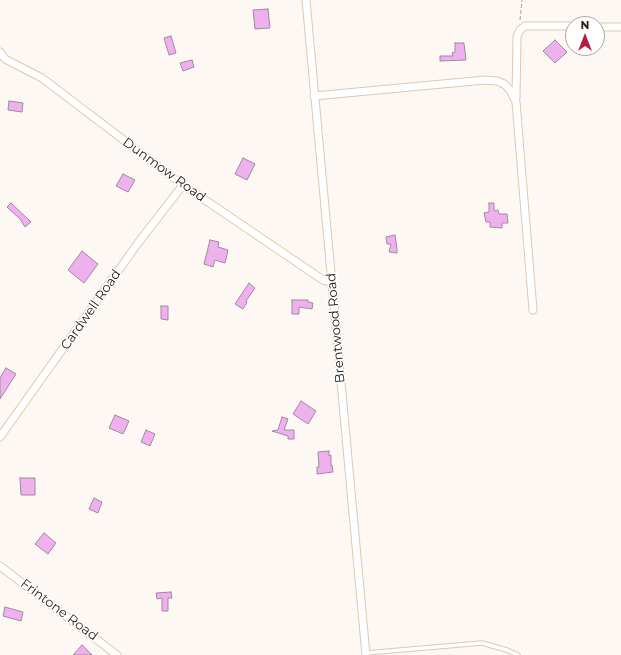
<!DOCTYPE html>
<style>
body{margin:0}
#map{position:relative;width:621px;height:655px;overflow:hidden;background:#fdf8f4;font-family:Montserrat,sans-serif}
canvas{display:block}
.north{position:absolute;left:565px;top:16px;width:40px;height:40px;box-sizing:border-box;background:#fff;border:1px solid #a9a6a3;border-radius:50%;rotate:0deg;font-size:11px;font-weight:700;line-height:16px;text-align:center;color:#29211a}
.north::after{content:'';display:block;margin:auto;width:14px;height:18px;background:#b11e40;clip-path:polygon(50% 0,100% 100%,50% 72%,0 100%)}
</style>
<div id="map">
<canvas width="621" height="655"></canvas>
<div class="north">N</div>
</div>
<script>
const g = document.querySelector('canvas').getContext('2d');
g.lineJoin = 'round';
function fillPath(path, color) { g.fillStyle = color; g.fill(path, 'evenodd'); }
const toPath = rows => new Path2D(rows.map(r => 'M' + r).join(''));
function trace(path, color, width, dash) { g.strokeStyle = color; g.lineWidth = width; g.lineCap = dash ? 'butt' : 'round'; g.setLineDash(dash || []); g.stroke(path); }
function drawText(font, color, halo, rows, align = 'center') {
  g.font = font + ' Montserrat,sans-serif'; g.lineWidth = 3; g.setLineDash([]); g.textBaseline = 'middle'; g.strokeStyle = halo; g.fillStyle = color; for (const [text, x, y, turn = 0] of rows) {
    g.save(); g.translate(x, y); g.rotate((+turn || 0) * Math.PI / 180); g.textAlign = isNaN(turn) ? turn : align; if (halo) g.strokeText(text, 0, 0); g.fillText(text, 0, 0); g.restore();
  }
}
const building = toPath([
 [268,9,270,28,255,29,253,10,268,9],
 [171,36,176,53,169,55,164,38,171,36],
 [555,40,567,52,555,63,543,51,555,40],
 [455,43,464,43,466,60,440,61,440,56,453,56,452,53,455,52,455,43],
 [192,60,194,67,183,71,180,63,192,60],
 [9,101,23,103,22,112,8,110,9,101],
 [243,158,255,164,247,180,235,174,243,158],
 [123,174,135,180,128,192,116,186,123,174],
 [11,203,31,222,25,227,20,219,7,207,11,203],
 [489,203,494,203,494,211,498,210,499,214,507,214,508,223,502,223,502,228,490,227,490,222,486,222,484,213,489,212,489,203],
 [395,235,397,249,397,253,389,252,391,244,387,244,386,237,395,235],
 [210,240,219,242,218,247,228,250,225,263,215,260,213,267,204,264,210,240],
 [82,251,98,264,84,283,68,270,82,251],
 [249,283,255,288,246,301,247,302,243,309,235,304,249,283],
 [292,300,308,300,308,302,313,303,312,309,299,307,299,314,292,314,292,300],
 [161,306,168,306,168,320,161,319,161,306],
 [6,368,16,374,0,399,0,378,6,368],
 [301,401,316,411,308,424,293,414,301,401],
 [115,415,129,421,123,434,109,428,115,415],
 [282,417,288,419,284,430,294,430,294,439,288,439,288,436,272,431,278,430,282,417],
 [146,430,155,434,150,446,141,442,146,430],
 [329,451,329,456,331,455,331,466,332,465,333,472,317,474,317,467,319,467,318,452,329,451],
 [20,478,35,478,35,495,21,495,20,478],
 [94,498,102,502,98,513,89,509,94,498],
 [44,533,56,543,48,554,35,544,44,533],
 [171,592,172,598,168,598,168,611,162,611,162,598,157,599,156,593,171,592],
 [5,607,23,612,21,621,3,616,5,607],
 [82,645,92,655,73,655,82,645]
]);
const path = toPath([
 [520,20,522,0]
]);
const service = toPath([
 [366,653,482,643,507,650,518,655]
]);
const minor = toPath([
 [306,0,366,655],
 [597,27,621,27],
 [0,52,5,59,42,78,183,185,323,280,332,282],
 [314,96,485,80,497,81,504,84,510,90,516,102,533,310],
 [516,98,517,36,520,30,525,26,573,26],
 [0,437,138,243,183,185],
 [0,566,117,655]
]);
const streetNames = [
 ["Dunmow Road",164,170,36],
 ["Cardwell Road",91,310,-55],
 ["Brentwood Road",336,328,-95],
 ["Frintone Road",59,610,37]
];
fillPath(building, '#efb1ee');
trace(building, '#9e8a9e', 1);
trace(service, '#dec8b3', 5.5);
trace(minor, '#dec8b3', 9);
trace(path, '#a8a29d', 1, [4, 2]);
trace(service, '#fff', 3.5);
trace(minor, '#fff', 7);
drawText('13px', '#29211a', '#fff', streetNames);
</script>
